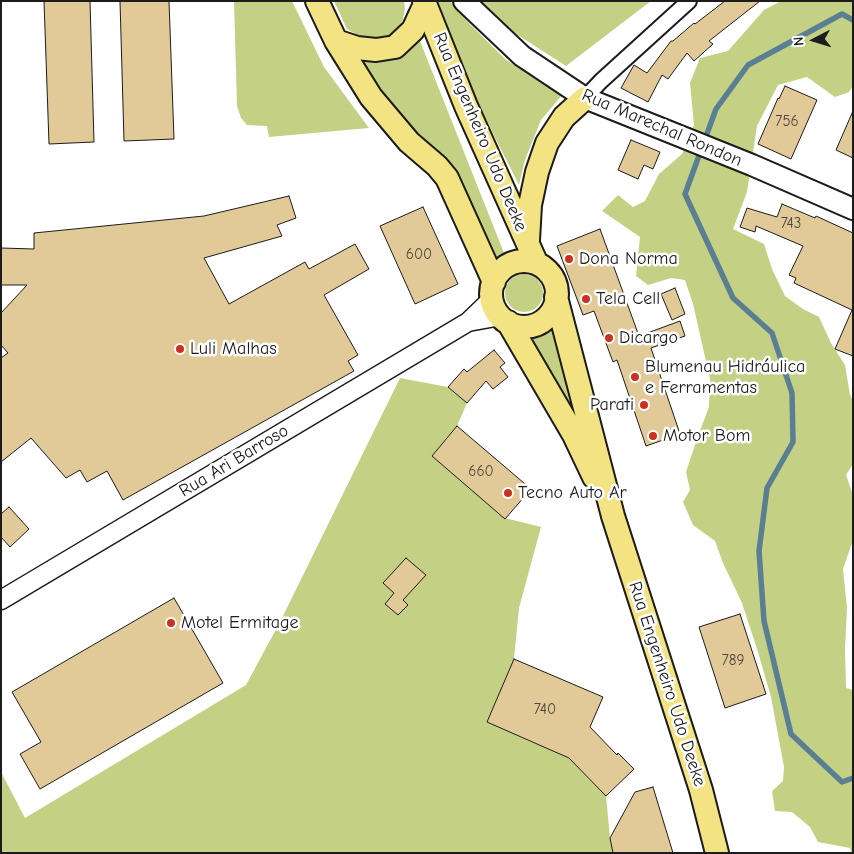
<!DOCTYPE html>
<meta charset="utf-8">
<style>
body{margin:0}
#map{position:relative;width:854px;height:854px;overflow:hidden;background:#fff;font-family:"Comic Neue",sans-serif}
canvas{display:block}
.frame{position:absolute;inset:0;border:2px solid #1c1c1c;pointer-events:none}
.north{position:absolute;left:789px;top:15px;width:50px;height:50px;-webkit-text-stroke:4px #fff;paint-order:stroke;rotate:265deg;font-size:14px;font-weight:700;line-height:20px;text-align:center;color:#1c1c1c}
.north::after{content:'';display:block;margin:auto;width:18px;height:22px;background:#1c1c1c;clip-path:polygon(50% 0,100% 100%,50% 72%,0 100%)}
</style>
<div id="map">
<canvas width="854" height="854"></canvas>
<div class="frame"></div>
<div class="north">N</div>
</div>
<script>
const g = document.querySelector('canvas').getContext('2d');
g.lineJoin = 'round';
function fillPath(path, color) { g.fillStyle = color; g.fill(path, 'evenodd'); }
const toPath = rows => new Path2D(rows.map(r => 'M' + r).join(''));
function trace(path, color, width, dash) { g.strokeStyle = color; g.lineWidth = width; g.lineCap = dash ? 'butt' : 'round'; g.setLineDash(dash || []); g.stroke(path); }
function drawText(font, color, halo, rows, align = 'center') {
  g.font = font + ' "Comic Neue",sans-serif'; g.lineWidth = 5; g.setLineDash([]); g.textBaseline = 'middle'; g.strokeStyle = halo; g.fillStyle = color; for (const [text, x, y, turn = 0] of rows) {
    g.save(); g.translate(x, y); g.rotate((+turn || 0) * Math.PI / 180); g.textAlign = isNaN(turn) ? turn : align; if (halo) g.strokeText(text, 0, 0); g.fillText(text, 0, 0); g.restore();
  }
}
const green = toPath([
 [234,1,292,1,324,67,369,128,269,137,267,126,247,125,241,118,237,106],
 [334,1,404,1,405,9,403,19,399,28,392,35,383,39,364,39,347,29],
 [438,1,450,1,467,21,505,59,541,83,563,94,541,120,525,160,519,185,475,98],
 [480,1,651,1,566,66,510,30],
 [781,1,853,1,853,86,849,92,835,97,807,77,778,85,757,126,747,192,733,229,764,244,772,269,785,296,803,309,819,317,831,343,845,365,850,395,853,400,853,464,846,475,853,495,853,540,843,569,847,608,845,649,846,688,853,690,853,853,851,853,850,848,818,842,810,827,792,812,775,811,772,791,783,781,784,767,771,697,758,652,742,603,723,563,715,541,693,525,683,502,690,490,686,472,698,436,709,407,710,379,693,304,685,280,671,278,648,285,636,276,640,237,602,211,618,195,633,207,645,201,659,174,682,154,694,125,690,83,700,58,728,51,764,10],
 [420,41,504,253,495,259,358,59,375,61,395,59,408,52],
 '505 293a19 19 0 1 1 38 0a19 19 0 1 1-38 0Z',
 [555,327,579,419,525,337,545,332],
 [400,378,448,387,467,403,457,426,432,456,505,518,541,527,519,608,514,659,487,722,576,761,579,768,606,796,610,838,613,853,1,853,1,772,25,818,246,685,281,620]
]);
const stream = toPath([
 [853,20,842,14,748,65,716,109,685,194,733,298,772,333,792,393,793,442,767,488,759,551,764,621,791,734,842,782,853,778]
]);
const building = toPath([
 [44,1,90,1,94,142,49,144,44,1],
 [120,1,169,1,174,139,124,141,120,1],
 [725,1,760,1,709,41,713,44,694,61,687,53,668,79,662,75,648,102,621,88,634,65,647,73,671,41,673,41,694,23,695,24,725,1],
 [785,86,817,100,791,159,758,144,778,98,779,99,785,86],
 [853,111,853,158,836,150,853,111],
 [631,140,660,152,653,169,644,165,638,179,618,170,631,140],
 [289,196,296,218,277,225,282,236,204,258,229,304,305,262,309,269,355,244,369,269,324,295,358,355,348,361,354,371,123,500,107,471,87,482,80,470,66,478,31,438,1,462,1,358,8,353,1,345,1,313,27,285,1,285,1,248,34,249,34,233,204,216,289,196],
 [782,204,815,218,816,216,853,233,853,356,835,349,852,310,794,283,796,278,789,275,803,246,756,226,755,232,740,227,747,208,777,217,782,204],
 [423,207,458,284,415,304,380,226,423,207],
 [600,229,639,336,680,321,685,336,651,348,680,434,646,446,617,360,613,362,594,311,583,315,557,246,600,229],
 [675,288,685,314,672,320,661,294,675,288],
 [494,350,505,363,500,367,508,377,493,389,486,381,467,403,448,387,464,369,467,372,494,350],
 [457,426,531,489,505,519,432,456,457,426],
 [9,507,29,529,10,547,1,537,1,514,9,507],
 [406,558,426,575,403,600,408,605,398,615,385,604,394,593,383,583,406,558],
 [174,598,223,683,40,789,20,754,41,742,12,692,174,598],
 [740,614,766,694,725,708,699,627,740,614],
 [514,659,603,697,590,727,617,755,618,753,634,769,606,796,569,758,487,722,514,659],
 [653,787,673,853,613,853,610,838,635,792,653,787]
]);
const minor = toPath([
 [585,98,601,81,689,1]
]);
const tertiary = toPath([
 [468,322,501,316],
 [1,600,468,322,493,298]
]);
const secondary = toPath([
 [464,1,522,56,585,98,752,165,853,209]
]);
const primary = toPath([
 [317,1,336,41,371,97,409,142,437,166,447,178,494,282],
 [424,1,466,106,536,262],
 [336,41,357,48,376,50,395,47,413,30,425,4],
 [528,240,530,205,537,172,547,143,564,117,585,98],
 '491 294a33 33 0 1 1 66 0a33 33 0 1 1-66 0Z',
 [556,297,613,516,701,790,717,853],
 [508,322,574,435,594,477]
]);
const markers = [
 [569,259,5,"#c8321e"],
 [586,299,5,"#c8321e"],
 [609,338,5,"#c8321e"],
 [180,349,5,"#c8321e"],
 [635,377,5,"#c8321e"],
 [644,405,5,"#c8321e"],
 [653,436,5,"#c8321e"],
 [508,493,5,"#c8321e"],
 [171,623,5,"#c8321e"]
];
const numberNames = [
 ["756",787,122],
 ["743",791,224],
 ["600",419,255],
 ["660",481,472],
 ["789",733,661],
 ["740",545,710]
];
const streetNames = [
 ["Rua Marechal Rondon",662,128,23],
 ["Rua Engenheiro Udo Deeke",480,132,67],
 ["Rua Ari Barroso",234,461,-31],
 ["Rua Engenheiro Udo Deeke",667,684,72]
];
const poiNames = [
 ["Dona Norma",579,259],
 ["Tela Cell",596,299],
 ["Dicargo",619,338],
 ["Luli Malhas",190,349],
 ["Blumenau Hidráulica",645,367],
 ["e Ferramentas",645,388],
 ["Parati",634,405,"right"],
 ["Motor Bom",663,436],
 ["Tecno Auto Ar",518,493],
 ["Motel Ermitage",181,623]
];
fillPath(green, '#c4d185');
trace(stream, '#5a7f93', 5.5);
fillPath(building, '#e2c998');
trace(building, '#1c1c1c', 1);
trace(minor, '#1c1c1c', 18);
trace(tertiary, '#1c1c1c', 21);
trace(secondary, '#1c1c1c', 24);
trace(primary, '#1c1c1c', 26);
trace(minor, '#fff', 14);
trace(tertiary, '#fff', 18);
trace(secondary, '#fff', 20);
trace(primary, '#f4e382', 22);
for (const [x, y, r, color] of markers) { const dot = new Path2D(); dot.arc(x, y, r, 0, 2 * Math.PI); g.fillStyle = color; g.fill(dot); trace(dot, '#fff', 2); }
drawText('15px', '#4e473b', null, numberNames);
drawText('18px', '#1c1c1c', '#fff', streetNames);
drawText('18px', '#1c1c1c', '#fff', poiNames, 'left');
</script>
